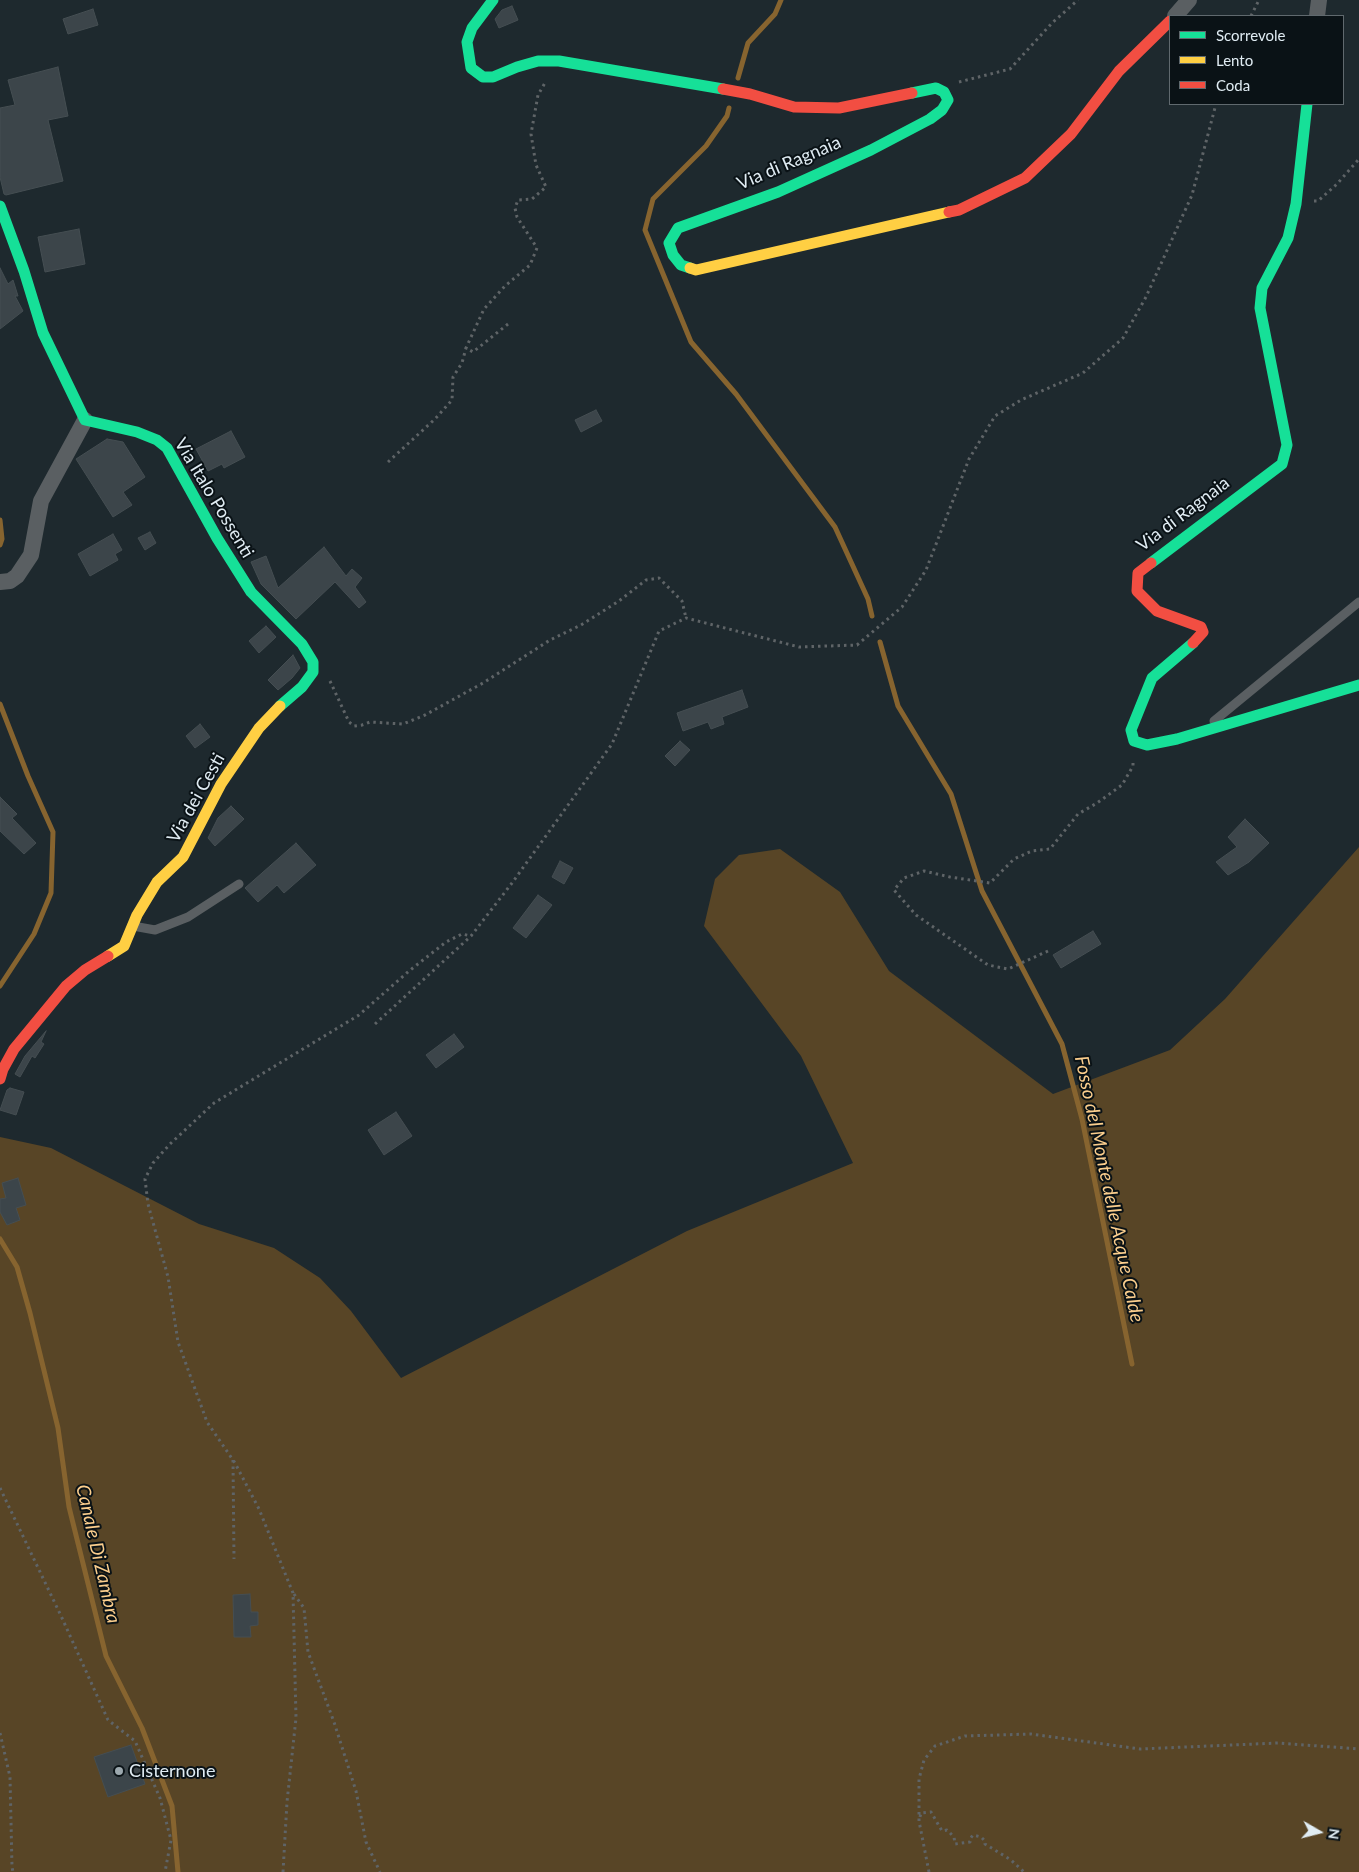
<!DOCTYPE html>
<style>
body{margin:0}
#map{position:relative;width:1359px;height:1872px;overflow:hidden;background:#1e292e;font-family:Lato,sans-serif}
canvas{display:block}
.legend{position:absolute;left:1169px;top:15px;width:175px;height:90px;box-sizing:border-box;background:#0a1216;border:1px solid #60696e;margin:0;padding:6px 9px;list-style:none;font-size:15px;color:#e0ecf3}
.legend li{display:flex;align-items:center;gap:10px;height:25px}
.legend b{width:25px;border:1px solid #60696e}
.north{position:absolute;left:1294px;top:1807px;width:50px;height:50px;-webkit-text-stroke:4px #0a1216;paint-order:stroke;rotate:98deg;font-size:14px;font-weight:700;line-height:20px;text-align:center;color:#e0ecf3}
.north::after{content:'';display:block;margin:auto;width:18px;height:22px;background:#e0ecf3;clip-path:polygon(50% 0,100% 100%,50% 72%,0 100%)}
</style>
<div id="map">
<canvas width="1359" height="1872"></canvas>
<ul class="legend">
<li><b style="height:6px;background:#16e098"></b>Scorrevole</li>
<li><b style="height:6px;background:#ffcf43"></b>Lento</li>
<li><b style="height:6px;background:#f24e42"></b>Coda</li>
</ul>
<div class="north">N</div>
</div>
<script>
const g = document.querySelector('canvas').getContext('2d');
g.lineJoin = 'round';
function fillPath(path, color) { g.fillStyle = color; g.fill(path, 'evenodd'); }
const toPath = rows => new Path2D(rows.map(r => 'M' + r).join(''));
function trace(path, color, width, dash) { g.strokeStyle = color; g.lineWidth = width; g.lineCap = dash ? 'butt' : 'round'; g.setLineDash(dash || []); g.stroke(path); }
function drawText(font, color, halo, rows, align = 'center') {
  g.font = font + ' Lato,sans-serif'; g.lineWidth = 4; g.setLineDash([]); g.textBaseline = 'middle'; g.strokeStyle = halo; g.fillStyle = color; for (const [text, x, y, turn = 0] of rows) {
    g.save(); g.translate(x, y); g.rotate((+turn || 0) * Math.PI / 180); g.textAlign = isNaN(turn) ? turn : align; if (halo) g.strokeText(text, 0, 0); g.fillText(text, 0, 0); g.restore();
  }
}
const green = toPath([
 [1359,847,1359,1872,0,1872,0,1137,51,1148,199,1224,274,1248,320,1278,351,1311,401,1378,687,1231,853,1163,801,1056,704,926,715,879,739,855,780,849,840,892,889,971,1053,1094,1170,1050,1225,999]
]);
const stream = toPath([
 [738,78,748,43,775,14,781,0],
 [729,108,727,116,706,146,653,199,645,230,691,342,736,394,835,527,868,599,872,616],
 [0,520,2,539,0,545],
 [880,642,898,706,951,794,982,891,1062,1044,1082,1119,1132,1364],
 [0,704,28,776,53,832,51,893,34,934,0,986],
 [0,1239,17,1267,30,1313,58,1428,69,1507,106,1656,142,1728,172,1806,178,1872]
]);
const building = toPath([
 [512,6,518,20,499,28,495,19,502,10,512,6],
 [93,9,98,25,68,34,63,19,93,9],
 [58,67,68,116,48,120,63,181,6,195,4,194,0,177,0,108,15,105,8,80,58,67],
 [79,229,85,264,45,272,38,237,79,229],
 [0,268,8,284,13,280,18,296,15,296,23,311,0,329,0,268],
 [596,410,602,421,581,432,575,420,596,410],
 [231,431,245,457,224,468,222,464,208,471,196,449,231,431],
 [107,439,123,442,145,477,123,492,132,505,113,517,76,459,107,439],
 [150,532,156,543,145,550,138,538,150,532],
 [113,534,122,550,115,554,118,560,90,576,78,554,113,534],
 [324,547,346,576,352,569,362,578,355,587,366,602,359,608,335,582,296,619,261,584,251,562,266,556,278,588,324,547],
 [266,626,276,637,259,653,249,641,266,626],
 [293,655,300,668,292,678,278,690,268,680,293,655],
 [742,690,748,707,722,717,724,724,711,729,708,722,683,731,677,713,742,690],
 [200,724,210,737,195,748,186,736,200,724],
 [680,741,690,750,675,766,665,756,680,741],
 [0,797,17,814,12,818,36,843,24,854,0,831,0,797],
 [231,806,244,819,215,846,208,838,218,818,231,806],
 [1245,819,1269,843,1249,862,1228,875,1216,862,1237,847,1228,837,1245,819],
 [296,843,316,865,284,893,277,885,258,902,245,888,296,843],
 [560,861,573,868,564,884,552,877,560,861],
 [538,895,552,905,526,938,513,928,538,895],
 [1093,931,1101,944,1061,968,1053,955,1093,931],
 [46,1031,41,1042,44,1044,35,1058,32,1056,20,1077,15,1074,25,1056,46,1031],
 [454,1034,464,1047,436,1068,426,1055,454,1034],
 [10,1088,24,1092,16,1115,0,1110,7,1090,10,1088],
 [396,1112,412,1136,384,1155,368,1130,396,1112],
 [18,1178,26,1205,16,1208,20,1220,7,1225,0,1212,0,1199,6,1198,2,1183,18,1178],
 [250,1594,251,1612,258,1612,258,1625,250,1626,251,1637,234,1637,233,1595,250,1594],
 [131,1745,145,1784,108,1797,94,1757,131,1745]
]);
const path = toPath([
 [1251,16,1259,0],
 [959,82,1010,69,1052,23,1078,0],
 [1314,201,1318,201,1337,184,1359,159],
 [508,324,473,352,466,348,484,309,505,286,530,265,537,248,517,217,515,208,518,200,532,199,546,187,536,165,531,134,538,95,546,81],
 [388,462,435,419,452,400,453,377,462,363,466,348],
 [330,681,349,722,354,726,362,725,370,722,403,724,425,715,483,683,550,640,581,625,619,601,646,580,659,578,682,601,686,618],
 [1048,951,1008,969,988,965,916,915,894,890,904,878,924,871,950,877,990,883,1014,859,1032,851,1050,849,1078,814,1097,803,1122,785,1133,766,1133,759],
 [375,1024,471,936,512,883,612,744,659,631,686,618,799,647,857,645,902,607,926,570,969,459,995,416,1021,400,1083,373,1123,338,1146,297,1192,195,1216,104],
 [233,1460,234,1559],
 [0,1488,62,1618,108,1720,135,1741,160,1798,171,1840,165,1872],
 [294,1594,304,1608,308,1652,334,1722,356,1791,366,1842,380,1872],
 [0,1733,10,1777,12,1867,13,1872],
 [920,1817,921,1813,931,1812,942,1831,947,1830,954,1837,955,1844,970,1842,970,1839,973,1835,981,1837,985,1841,985,1844,1011,1860,1024,1872],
 [283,1872,287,1802,296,1718,293,1593,259,1509,235,1463,207,1422,178,1342,168,1277,148,1204,145,1179,153,1163,170,1144,214,1103,359,1015,409,971,446,942,462,934,471,936],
 [929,1872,919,1821,919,1779,924,1760,935,1746,965,1736,1031,1734,1140,1749,1278,1743,1359,1749]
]);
const lane = toPath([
 [1214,721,1359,602],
 [133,926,155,930,188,917,239,884]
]);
const street = toPath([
 [1175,16,1189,0],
 [1317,16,1319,0],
 [0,582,10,581,17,576,31,555,41,501,85,420]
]);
const fast = toPath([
 [493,0,472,28,467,42,471,68,483,77,493,77,517,67,538,61,559,61,723,89],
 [0,206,24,271,43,333,85,420,137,432,157,440,167,448,217,538,251,592,302,644,313,662,313,672,302,687,280,706],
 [690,268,681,265,673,255,669,243,678,228,778,192,871,150,930,119,942,110,948,100,944,92,936,88,912,93],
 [1151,563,1282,464,1287,445,1260,308,1262,288,1288,238,1296,204,1307,104],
 [1193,643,1152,678,1131,730,1134,741,1147,745,1177,739,1359,685]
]);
const slow = toPath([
 [690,268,696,270,949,212],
 [108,956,124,946,137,915,157,882,183,857,221,784,259,728,280,706]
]);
const jam = toPath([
 [723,89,750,94,794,107,839,108,912,93],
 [949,212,959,210,1025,178,1071,134,1119,71,1170,21],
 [1151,563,1138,573,1137,591,1157,611,1201,627,1203,632,1193,643],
 [0,1079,3,1069,14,1049,66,986,85,970,108,956]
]);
const markers = [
 [119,1771,5,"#9ca8ae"]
];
const streetNames = [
 ["Via di Ragnaia",789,163,-23],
 ["Via Italo Possenti",214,498,59],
 ["Via di Ragnaia",1183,514,-37],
 ["Via dei Cesti",196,798,-61]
];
const poiNames = [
 ["Cisternone",129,1771]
];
const waterNames = [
 ["Fosso del Monte delle Acque Calde",1109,1189,78],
 ["Canale Di Zambra",98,1554,77]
];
fillPath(green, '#584526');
trace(stream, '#87642f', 5);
fillPath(building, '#3c454a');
trace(building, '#454e52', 1);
trace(path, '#5f6467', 3, [2.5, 4]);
trace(lane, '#5a5f62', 9);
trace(street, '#5a5f62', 16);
trace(fast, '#16e098', 11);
trace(slow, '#ffcf43', 11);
trace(jam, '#f24e42', 11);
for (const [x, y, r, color] of markers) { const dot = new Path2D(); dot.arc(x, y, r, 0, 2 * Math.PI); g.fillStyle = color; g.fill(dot); trace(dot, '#0a1216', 2); }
drawText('18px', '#e0ecf3', '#0a1216', streetNames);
drawText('18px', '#e0ecf3', '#0a1216', poiNames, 'left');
drawText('italic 19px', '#fbce8d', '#0a1216', waterNames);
</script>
